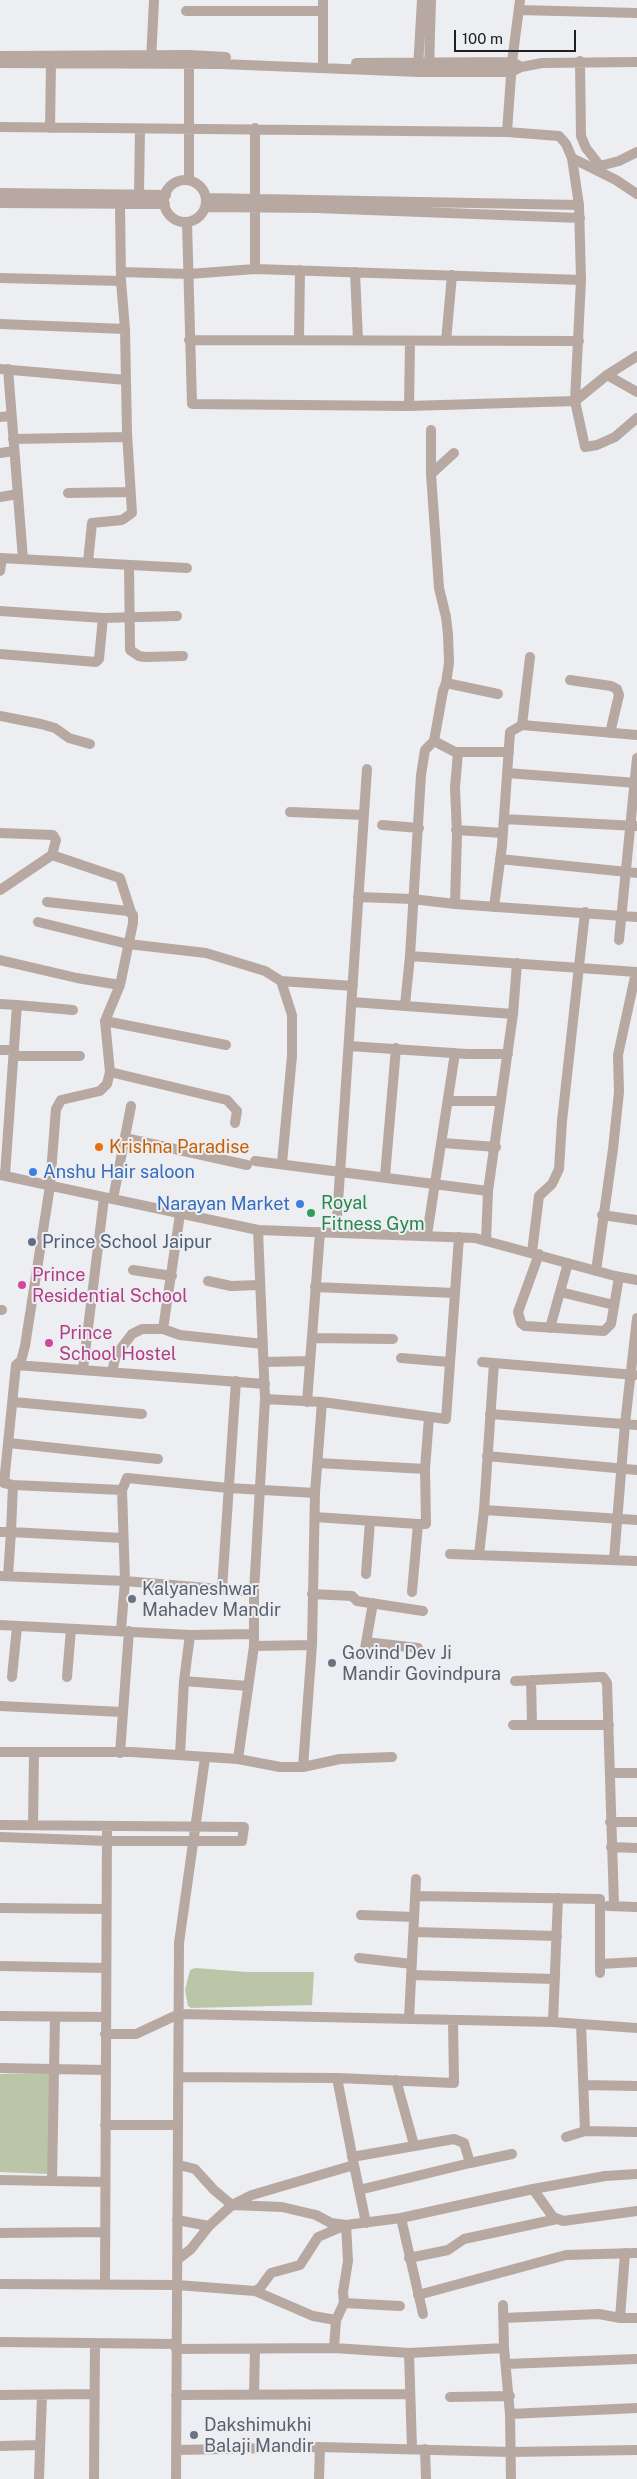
<!DOCTYPE html>
<style>
body{margin:0}
#map{position:relative;width:637px;height:2479px;overflow:hidden;background:#eceef2;font-family:"Public Sans",sans-serif}
canvas{display:block}
.scale{position:absolute;left:454px;top:30px;width:122px;height:22px;box-sizing:border-box;border:2px solid #202022;border-top:0;padding-left:6px;font-size:15px;line-height:18px;white-space:nowrap;color:#202022;-webkit-text-stroke:4px #eceef2;paint-order:stroke}
</style>
<div id="map">
<canvas width="637" height="2479"></canvas>
<div class="scale">100 m</div>
</div>
<script>
const g = document.querySelector('canvas').getContext('2d');
g.lineJoin = 'round';
function fillPath(path, color) { g.fillStyle = color; g.fill(path, 'evenodd'); }
const toPath = rows => new Path2D(rows.map(r => 'M' + r).join(''));
function trace(path, color, width, dash) { g.strokeStyle = color; g.lineWidth = width; g.lineCap = dash ? 'butt' : 'round'; g.setLineDash(dash || []); g.stroke(path); }
function drawText(font, color, halo, rows, align = 'center') {
  g.font = font + ' "Public Sans",sans-serif'; g.lineWidth = 4; g.setLineDash([]); g.textBaseline = 'middle'; g.strokeStyle = halo; g.fillStyle = color; for (const [text, x, y, turn = 0] of rows) {
    g.save(); g.translate(x, y); g.rotate((+turn || 0) * Math.PI / 180); g.textAlign = isNaN(turn) ? turn : align; if (halo) g.strokeText(text, 0, 0); g.fillText(text, 0, 0); g.restore();
  }
}
const green = toPath([
 [195,1968,247,1972,314,1972,312,2005,191,2008,188,2006,185,1990,190,1970],
 [50,2073,48,2174,0,2172,0,2074]
]);
const minor = toPath([
 [323,0,323,68],
 [519,10,637,13],
 [186,11,323,11],
 [0,56,189,55,226,57],
 [189,59,189,180],
 [151,61,154,0],
 [580,61,581,136,586,148,600,166],
 [0,63,221,64,419,72,511,72,521,67,542,63,637,62],
 [356,63,512,62,518,65],
 [418,68,422,0],
 [429,69,431,0],
 [0,127,507,132,512,62,520,0],
 [50,128,51,63],
 [255,128,255,269],
 [572,158,616,180,637,194],
 [596,167,619,161,637,152],
 '164 201a21 21 0 1 1 42 0a21 21 0 1 1-42 0Z',
 [0,193,166,195],
 [139,195,140,129],
 [206,198,579,205],
 [0,203,165,204],
 [205,207,316,208,580,218],
 [187,222,192,404,409,406,575,401,581,280,579,205,572,158,566,144,559,136,507,132],
 [121,272,189,274,255,269,581,280],
 [355,272,358,340],
 [0,278,121,281],
 [0,324,125,329],
 [299,339,300,270],
 [189,340,579,341],
 [446,341,452,275],
 [637,356,607,375,575,401,585,447,597,445,615,437,637,418],
 [0,369,126,380],
 [8,369,23,559],
 [607,375,637,392],
 [409,406,410,341],
 [0,417,11,416],
 [13,439,127,437],
 [0,453,14,451],
 [431,474,431,430],
 [68,493,130,492],
 [0,497,18,494],
 [0,558,187,568],
 [88,562,92,523,122,520,132,513,127,433,125,329,121,281,120,204],
 [129,565,130,650,139,656,145,657,183,656],
 [0,571,2,558],
 [0,611,103,618,177,616],
 [0,654,96,662,99,659,103,618],
 [570,680,611,686,617,689,619,695,610,733],
 [446,683,449,663,448,634,446,617,439,588,431,474,454,453],
 [0,716,41,724,55,728,69,738,90,744],
 [522,725,637,735],
 [434,741,455,752,509,752],
 [507,773,637,783],
 [290,812,364,815],
 [504,819,636,826],
 [382,825,419,828],
 [456,830,503,833],
 [0,833,53,835,56,840,52,855,0,890],
 [52,855,120,878,131,912],
 [500,859,637,873],
 [358,897,412,899,455,904,637,917],
 [47,902,128,911,133,915,133,923,120,985,105,1021,110,1072,107,1084,100,1091,61,1100,56,1109,50,1186,25,1346,21,1361,16,1365,4,1483,13,1485,122,1490],
 [455,904,457,834,455,788,458,752],
 [494,907,502,846,510,732,522,725,530,657],
 [38,922,128,944,206,953,265,971,281,981,292,1015,292,1056,282,1163],
 [619,940,637,758],
 [410,956,421,775,425,750,434,741,443,691,446,683,498,694],
 [0,960,77,978,120,985],
 [281,981,353,986],
 [352,1002,513,1014,488,1191,486,1241],
 [0,1004,17,1005,5,1175],
 [17,1005,73,1010],
 [405,1005,410,956,637,972],
 [513,1014,517,963],
 [105,1021,226,1045],
 [349,1046,467,1054,508,1054],
 [0,1050,14,1050],
 [14,1056,80,1056],
 [110,1072,227,1100,237,1111,235,1123],
 [448,1101,501,1101],
 [125,1138,247,1165],
 [443,1143,496,1147],
 [255,1161,488,1191],
 [0,1175,258,1230,475,1238,615,1276,637,1280],
 [385,1176,396,1048],
 [113,1199,131,1106],
 [602,1215,637,1220],
 [336,1233,367,769],
 [427,1235,455,1053],
 [532,1252,539,1196,552,1184,559,1169,562,1121,585,912],
 [539,1254,518,1312,521,1323,525,1326,604,1331,611,1324,619,1277],
 [133,1270,172,1276],
 [596,1271,613,1149,619,1092,618,1055,636,972],
 [208,1281,231,1286,259,1285],
 [315,1287,455,1293],
 [560,1292,614,1305],
 [0,1310,2,1310],
 [550,1328,568,1263],
 [163,1329,180,1214],
 [312,1338,393,1339],
 [401,1358,449,1362],
 [264,1362,309,1361],
 [482,1362,635,1375],
 [494,1363,484,1510,637,1520],
 [16,1365,265,1384],
 [83,1369,104,1198],
 [112,1372,116,1355,132,1334,142,1329,163,1329,180,1335,263,1344],
 [265,1399,322,1402,446,1419,459,1237],
 [14,1402,142,1414],
 [307,1402,320,1232],
 [490,1414,637,1425],
 [9,1443,158,1459],
 [487,1456,637,1470],
 [318,1463,425,1469],
 [13,1485,11,1532,122,1538],
 [315,1517,418,1524,412,1592],
 [418,1524,426,1524,425,1469,429,1417],
 [0,1532,11,1532,8,1576],
 [450,1554,637,1561],
 [479,1555,484,1510],
 [614,1559,625,1424,637,1318],
 [366,1574,370,1521],
 [0,1576,125,1581,254,1592],
 [222,1589,236,1381],
 [312,1594,352,1596,357,1601,423,1611],
 [0,1625,190,1635,253,1634],
 [121,1630,125,1581,122,1490,127,1478,229,1488,315,1493],
 [366,1642,418,1648],
 [254,1646,312,1645],
 [364,1654,373,1603],
 [12,1677,17,1627],
 [67,1677,71,1629],
 [531,1680,532,1725],
 [184,1681,248,1686],
 [515,1681,599,1677,603,1677,607,1683,614,1905],
 [0,1706,122,1712],
 [513,1725,609,1725],
 [0,1752,132,1752,238,1759,280,1767,303,1767,340,1759,392,1757],
 [120,1753,129,1631],
 [180,1755,184,1681,190,1635],
 [238,1759,254,1646,254,1592,265,1399,258,1230],
 [303,1767,312,1645,315,1493,322,1402],
 [610,1773,637,1773],
 [610,1822,637,1822],
 [0,1825,244,1827,242,1841,108,1841,0,1837],
 [33,1825,34,1752],
 [611,1847,637,1848],
 [415,1896,600,1899,600,1973],
 [608,1906,637,1907],
 [0,1908,106,1909],
 [361,1915,414,1917],
 [414,1932,557,1936],
 [359,1958,412,1964],
 [600,1964,637,1962],
 [0,1966,106,1968],
 [411,1975,555,1979],
 [0,2016,106,2017],
 [409,2019,416,1879],
 [553,2022,558,1898],
 [581,2024,585,2131],
 [105,2034,136,2034,179,2014,553,2022,637,2028],
 [0,2068,105,2070],
 [178,2077,337,2078,454,2083,453,2020],
 [396,2080,414,2145],
 [585,2085,637,2086],
 [105,2125,178,2125],
 [566,2137,585,2131,637,2132],
 [352,2157,454,2139,464,2143,470,2163,512,2154],
 [179,2165,195,2169,214,2190,232,2205,252,2195,354,2165,337,2078],
 [354,2165,366,2223],
 [0,2180,105,2182],
 [52,2181,55,2017],
 [533,2189,553,2217,563,2221,637,2211],
 [359,2190,470,2163],
 [401,2218,533,2189,605,2176,637,2174],
 [177,2220,209,2226],
 [0,2233,105,2232],
 [409,2258,448,2250,464,2239,557,2219],
 [177,2260,191,2249,209,2226,232,2205,282,2207,316,2215,331,2223,346,2225,401,2218,423,2314],
 [0,2284,177,2285,255,2291,260,2288,271,2273,300,2265,318,2237,346,2225,348,2261,343,2292,344,2303,336,2320,334,2348],
 [105,2284,107,1826],
 [255,2291,313,2316,336,2320],
 [418,2295,566,2255,637,2253],
 [344,2303,400,2306],
 [503,2305,504,2348,510,2414],
 [503,2318,599,2314,620,2318,637,2318],
 [620,2318,625,2253],
 [0,2342,177,2344],
 [176,2349,334,2348,409,2353,504,2348],
 [409,2353,412,2448],
 [506,2364,637,2359],
 [254,2394,255,2349],
 [0,2395,94,2394],
 [176,2395,409,2394],
 [450,2397,510,2396],
 [0,2446,40,2445],
 [425,2449,426,2479],
 [176,2450,320,2447,510,2452,637,2450],
 [39,2479,42,2395],
 [94,2479,95,2343],
 [176,2479,179,1943,205,1758],
 [319,2479,320,2447],
 [511,2479,510,2414,637,2408]
]);
const markers = [
 [99,1147,5,"#e8710a"],
 [33,1172,5,"#3f7fe0"],
 [300,1204,5,"#3f7fe0"],
 [311,1213,5,"#2e9e5b"],
 [32,1242,5,"#5c6f8a"],
 [22,1285,5,"#d1479c"],
 [49,1343,5,"#d1479c"],
 [132,1599,5,"#6b7280"],
 [332,1663,5,"#6b7280"],
 [194,2435,5,"#6b7280"]
];
const foodNames = [
 ["Krishna Paradise",109,1147]
];
const shopNames = [
 ["Anshu Hair saloon",43,1172],
 ["Narayan Market",290,1204,"right"]
];
const leisureNames = [
 ["Royal",321,1203],
 ["Fitness Gym",321,1224]
];
const serviceNames = [
 ["Prince School Jaipur",42,1242]
];
const hotelNames = [
 ["Prince",32,1275],
 ["Residential School",32,1296],
 ["Prince",59,1333],
 ["School Hostel",59,1354]
];
const worshipNames = [
 ["Kalyaneshwar",142,1589],
 ["Mahadev Mandir",142,1610],
 ["Govind Dev Ji",342,1653],
 ["Mandir Govindpura",342,1674],
 ["Dakshimukhi",204,2425],
 ["Balaji Mandir",204,2446]
];
fillPath(green, '#bbc5a8');
trace(minor, '#b7a9a1', 10);
for (const [x, y, r, color] of markers) { const dot = new Path2D(); dot.arc(x, y, r, 0, 2 * Math.PI); g.fillStyle = color; g.fill(dot); trace(dot, '#eceef2', 2); }
drawText('18px', '#c56008', '#eceef2', foodNames, 'left');
drawText('18px', '#366cbe', '#eceef2', shopNames, 'left');
drawText('18px', '#27864d', '#eceef2', leisureNames, 'left');
drawText('18px', '#4e5e75', '#eceef2', serviceNames, 'left');
drawText('18px', '#b23c85', '#eceef2', hotelNames, 'left');
drawText('18px', '#5b616d', '#eceef2', worshipNames, 'left');
</script>
